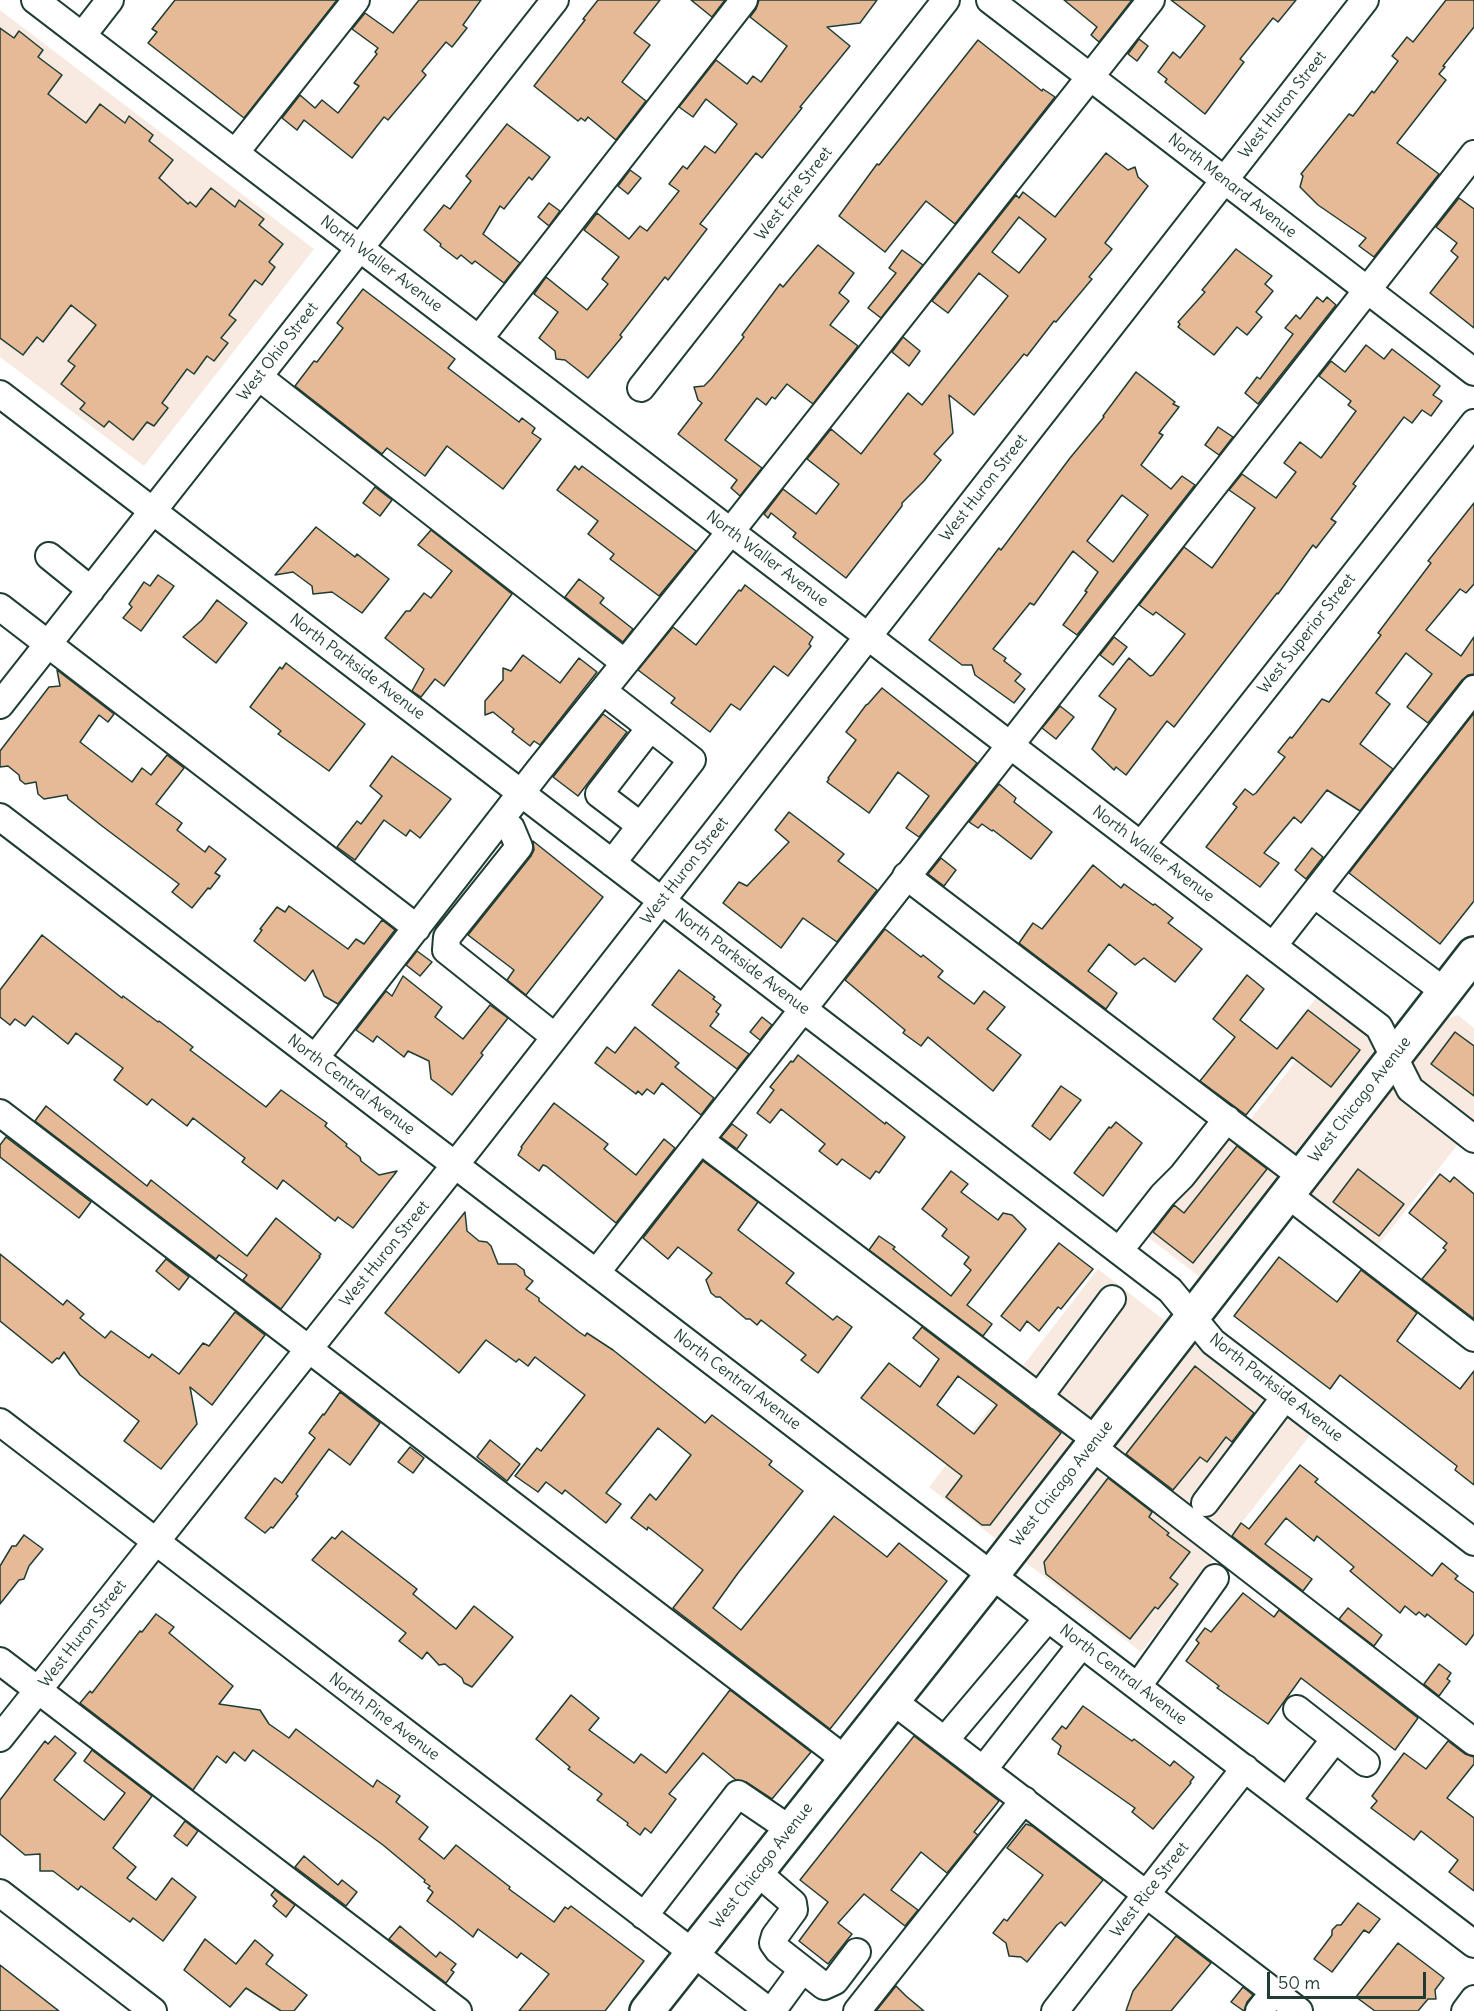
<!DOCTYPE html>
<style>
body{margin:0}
#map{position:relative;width:1474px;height:2011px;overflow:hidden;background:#fff;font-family:Delius,sans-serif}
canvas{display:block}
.scale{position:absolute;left:1267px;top:1972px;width:159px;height:27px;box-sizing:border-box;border:3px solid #1f3d34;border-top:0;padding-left:8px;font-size:18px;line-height:21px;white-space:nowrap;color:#1f3d34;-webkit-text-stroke:4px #fff;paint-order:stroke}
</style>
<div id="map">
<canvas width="1474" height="2011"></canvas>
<div class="scale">50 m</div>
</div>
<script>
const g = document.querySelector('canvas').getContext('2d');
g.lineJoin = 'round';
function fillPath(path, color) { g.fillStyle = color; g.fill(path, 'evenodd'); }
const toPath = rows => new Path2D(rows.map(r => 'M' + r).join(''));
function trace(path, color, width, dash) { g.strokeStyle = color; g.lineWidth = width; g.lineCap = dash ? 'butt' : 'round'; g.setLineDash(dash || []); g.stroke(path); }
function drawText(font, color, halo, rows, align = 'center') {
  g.font = font + ' Delius,sans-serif'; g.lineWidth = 5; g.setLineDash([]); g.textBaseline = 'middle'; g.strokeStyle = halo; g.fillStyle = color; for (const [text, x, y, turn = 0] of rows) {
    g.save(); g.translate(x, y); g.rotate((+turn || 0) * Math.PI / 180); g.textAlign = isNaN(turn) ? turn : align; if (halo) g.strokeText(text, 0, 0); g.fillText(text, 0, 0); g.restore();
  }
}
const built = toPath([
 [0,10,314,249,144,466,0,357],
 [1317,997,1374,1040,1458,1015,1474,1028,1474,1124,1376,1248,1282,1176,1204,1280,1128,1222,1246,1125,1296,1061,1285,1053,1282,1041],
 [1098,1269,1311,1434,1141,1652,929,1487]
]);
const building = toPath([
 [175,0,337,0,244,118,148,43,157,32,152,29,175,0],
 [419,0,481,0,463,25,467,28,452,47,446,42,422,71,426,75,388,120,384,117,352,158,304,120,297,130,282,118,300,95,315,108,322,100,338,113,359,86,354,83,377,54,375,52,378,48,352,29,365,13,393,33,419,0],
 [598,0,660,0,634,33,650,45,622,82,646,101,616,140,588,117,585,121,581,118,578,121,534,86,585,20,583,19,598,0],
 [691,0,725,0,712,17,691,0],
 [759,0,877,0,860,23,827,27,850,46,800,107,802,108,762,158,756,153,715,205,700,224,707,229,668,280,665,277,620,335,622,337,588,378,565,360,556,359,555,351,539,338,558,312,534,294,546,277,587,310,608,284,602,279,619,257,584,230,597,213,629,239,640,226,647,231,679,191,669,184,683,166,687,169,705,146,715,153,737,124,706,99,693,117,679,107,716,60,747,84,753,76,761,82,787,46,750,17,756,9,759,0],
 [1064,0,1132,0,1099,42,1091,35,1097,27,1064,0],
 [1171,0,1296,0,1278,22,1273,18,1240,59,1244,62,1205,114,1165,82,1167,79,1158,72,1173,52,1180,58,1205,26,1171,0],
 [1446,0,1474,0,1474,27,1443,66,1445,67,1439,74,1446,80,1397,143,1439,174,1374,257,1359,246,1366,238,1318,205,1300,187,1303,176,1301,174,1349,114,1353,116,1372,91,1374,93,1398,61,1392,56,1407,37,1413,42,1446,0],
 [0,28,14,38,19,31,43,50,38,57,62,75,48,94,86,123,100,104,125,123,129,116,153,135,149,141,173,160,159,178,188,204,190,202,196,207,211,188,235,207,239,200,264,219,259,225,283,244,269,262,275,267,262,285,255,280,229,315,236,320,221,338,228,343,214,361,207,356,194,374,187,369,162,403,168,408,154,426,147,422,133,440,109,421,104,427,80,409,85,403,61,384,75,366,68,361,96,325,71,305,43,342,37,337,23,355,0,338,0,28],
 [1139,39,1148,46,1137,61,1128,54,1139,39],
 [978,40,1042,91,1043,89,1055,97,955,224,926,201,885,252,839,216,877,164,879,165,978,40],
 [507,124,550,157,532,180,529,177,504,209,500,206,483,234,520,263,504,283,475,261,472,264,461,255,457,259,440,246,441,244,424,230,444,205,450,209,471,181,466,176,507,124],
 [1106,153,1128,170,1135,167,1138,177,1148,186,1105,243,1112,249,1089,277,1092,279,1056,322,1054,321,1027,356,1024,354,974,415,949,395,953,433,934,454,941,460,924,481,902,503,902,506,846,578,793,537,796,533,771,513,768,518,764,514,783,489,816,514,839,484,807,459,831,429,861,454,908,393,922,405,1008,296,979,273,948,313,932,301,1016,195,1019,198,1023,192,1055,217,1106,153],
 [1019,217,1046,239,1019,273,992,252,1019,217],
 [630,170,641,178,628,194,618,186,630,170],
 [1459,198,1474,209,1474,328,1430,293,1458,257,1451,251,1457,243,1436,227,1459,198],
 [549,203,560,211,549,226,538,217,549,203],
 [818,245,854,273,839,293,849,301,830,325,858,346,813,404,787,384,775,399,772,397,766,405,757,398,725,440,762,468,740,496,731,488,737,480,678,434,702,403,698,400,694,387,704,386,711,379,744,337,742,335,780,284,783,287,818,245],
 [1236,249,1272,276,1265,284,1273,291,1256,312,1262,317,1247,335,1237,327,1214,355,1178,327,1180,324,1178,322,1205,292,1202,290,1236,249],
 [902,250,923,265,881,318,868,308,896,273,889,268,902,250],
 [363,289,455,359,448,368,519,422,522,418,535,428,532,433,541,439,503,489,447,446,425,476,387,448,382,454,295,386,314,361,317,362,343,328,337,323,363,289],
 [1317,297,1323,302,1327,297,1336,305,1258,404,1245,393,1257,377,1260,379,1293,334,1285,328,1296,315,1300,319,1317,297],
 [903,337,920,351,909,366,892,352,903,337],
 [1366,345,1384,359,1392,349,1440,386,1433,395,1442,401,1431,416,1422,410,1412,423,1404,417,1353,484,1356,486,1331,519,1336,522,1316,548,1313,545,1278,594,1277,593,1174,727,1167,721,1126,775,1116,767,1114,770,1092,749,1116,709,1099,696,1129,658,1150,676,1153,675,1185,634,1156,612,1153,615,1139,605,1184,547,1212,568,1255,508,1229,490,1242,474,1276,498,1296,472,1284,463,1300,442,1321,458,1356,411,1348,405,1351,401,1319,376,1331,361,1345,372,1366,345],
 [1136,372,1175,402,1173,404,1179,407,1159,433,1163,435,1141,465,1171,489,1182,476,1195,485,1077,635,1063,625,1087,592,1085,591,1098,572,1073,551,1034,605,1030,603,993,649,1006,658,1004,661,1021,674,1015,681,1025,689,1014,703,975,675,972,665,962,665,929,640,999,548,1001,550,1070,458,1104,417,1103,416,1136,372],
 [1122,495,1148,515,1113,562,1087,541,1122,495],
 [1218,427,1233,437,1219,455,1205,445,1218,427],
 [575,466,579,470,582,466,696,551,659,596,610,559,614,554,588,534,598,521,557,490,575,466],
 [375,487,392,500,380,516,363,503,375,487],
 [1474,503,1474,584,1466,593,1460,589,1426,630,1461,656,1474,637,1474,674,1468,675,1462,680,1428,723,1407,707,1432,674,1406,653,1376,693,1390,704,1360,744,1393,769,1360,811,1327,790,1301,823,1294,817,1264,853,1279,863,1260,887,1206,847,1237,807,1233,804,1245,789,1253,795,1256,793,1285,757,1278,752,1290,737,1292,738,1322,699,1329,702,1381,635,1378,633,1431,563,1428,561,1474,503],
 [316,527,355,557,357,554,389,579,362,613,332,592,313,594,312,586,293,572,275,575,316,527],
 [431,530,512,594,444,686,435,679,421,697,412,691,424,669,385,638,406,611,410,611,424,593,431,598,452,571,418,545,431,530],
 [158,575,174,586,141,631,123,618,132,607,129,604,144,582,150,586,158,575],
 [579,579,604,598,600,603,633,629,623,642,565,597,579,579],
 [745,585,813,637,809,644,811,646,788,676,774,666,740,710,731,704,710,732,671,703,675,698,638,670,673,627,696,645,739,590,741,591,745,585],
 [217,600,247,623,216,663,183,637,202,620,217,600],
 [1114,637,1127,647,1113,665,1100,655,1114,637],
 [523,655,560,683,579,658,597,672,540,745,534,741,530,746,512,732,514,729,493,712,485,715,485,701,503,680,503,668,511,671,523,655],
 [286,663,365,724,329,771,278,734,281,731,250,707,280,667,282,669,286,663],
 [57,670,114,714,108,722,99,715,80,742,132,782,142,768,151,775,167,755,184,768,156,804,182,823,177,830,205,852,209,846,226,859,215,873,220,876,210,889,208,888,192,908,172,892,179,884,102,826,68,799,67,795,44,799,38,794,36,782,25,784,20,780,19,775,8,766,0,767,0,751,49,687,60,686,57,670],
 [882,688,977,763,919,837,906,828,929,796,898,772,869,813,827,782,829,779,828,778,856,740,846,732,866,705,868,704,882,688],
 [1060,706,1074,717,1056,739,1042,728,1060,706],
 [1474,713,1474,901,1440,944,1349,873,1474,713],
 [603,714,627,732,578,796,553,777,603,714],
 [392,756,451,799,420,838,410,830,406,836,384,820,355,860,337,847,357,821,361,824,382,796,370,786,392,756],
 [999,784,1016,798,1014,802,1052,832,1031,859,993,830,992,831,982,824,978,828,969,822,999,784],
 [789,812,844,854,838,861,877,890,837,942,803,918,781,948,723,903,739,882,747,886,789,842,775,830,789,812],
 [533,841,603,897,526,995,507,980,514,970,468,935,531,856,534,850,533,841],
 [1312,848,1323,857,1306,879,1295,870,1312,848],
 [941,858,956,870,944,886,928,874,941,858],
 [1093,865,1121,888,1124,884,1153,905,1155,904,1173,918,1168,923,1202,949,1175,982,1144,958,1135,965,1109,944,1088,971,1117,993,1106,1009,1019,943,1033,923,1042,929,1093,865],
 [289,906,348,949,356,939,364,944,382,920,395,930,338,1004,324,996,313,970,305,981,254,941,262,930,260,929,277,907,285,912,289,906],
 [885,929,921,957,923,955,943,971,938,977,974,1004,984,991,1005,1007,987,1029,1021,1055,993,1091,928,1037,921,1046,903,1033,905,1030,845,980,885,929],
 [42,935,122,998,123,996,158,1022,159,1021,193,1047,190,1050,266,1107,281,1090,327,1123,325,1126,347,1144,346,1146,360,1157,361,1161,379,1175,397,1171,353,1228,338,1217,335,1221,283,1180,277,1189,242,1162,245,1158,193,1118,187,1126,152,1099,147,1105,114,1080,123,1068,76,1033,68,1044,33,1016,25,1026,15,1019,10,1025,0,1017,0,990,42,935],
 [417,951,432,962,420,976,406,965,417,951],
 [679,970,715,997,713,999,721,1005,716,1012,719,1014,710,1026,749,1054,737,1069,652,1005,679,970],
 [1247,975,1264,989,1240,1020,1277,1049,1308,1010,1360,1050,1331,1087,1292,1057,1246,1115,1200,1081,1235,1037,1213,1019,1247,975],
 [403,976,442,1007,435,1017,463,1039,490,1005,508,1018,481,1053,483,1055,452,1095,431,1079,429,1061,408,1051,404,1057,377,1036,373,1042,356,1030,386,991,392,996,403,976],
 [762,1017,772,1025,760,1040,750,1032,762,1017],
 [635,1027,679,1063,675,1067,714,1098,701,1115,662,1083,654,1094,647,1089,642,1095,638,1091,636,1094,595,1063,607,1047,615,1053,635,1027],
 [1455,1032,1474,1046,1474,1096,1431,1064,1455,1032],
 [798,1055,885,1124,886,1122,905,1137,879,1173,876,1171,870,1179,842,1159,837,1165,819,1151,825,1144,781,1109,770,1123,757,1113,774,1090,770,1087,791,1061,793,1062,798,1055],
 [1061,1086,1081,1100,1050,1140,1032,1126,1061,1086],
 [554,1103,608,1144,604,1149,636,1175,664,1139,675,1148,616,1223,546,1166,543,1165,539,1171,518,1155,522,1148,521,1147,554,1103],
 [46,1106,147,1186,151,1180,247,1256,276,1218,321,1254,319,1256,320,1257,281,1309,243,1280,247,1275,219,1255,216,1259,35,1121,46,1106],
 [1116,1122,1142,1143,1103,1196,1074,1173,1109,1127,1111,1128,1116,1122],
 [732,1124,747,1135,737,1149,721,1137,732,1124],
 [6,1137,91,1202,79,1218,0,1157,0,1145,6,1137],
 [1237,1146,1267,1169,1193,1263,1153,1232,1174,1205,1184,1213,1237,1146],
 [703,1161,758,1202,738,1230,794,1273,786,1283,833,1320,837,1316,852,1327,818,1373,801,1360,806,1355,761,1320,757,1325,750,1319,746,1319,720,1297,716,1297,711,1293,706,1280,712,1273,678,1247,668,1259,643,1238,703,1161],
 [1358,1169,1404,1204,1379,1236,1333,1202,1358,1169],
 [951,1171,968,1184,961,1192,998,1220,1003,1213,1012,1215,1026,1229,967,1305,992,1324,983,1336,869,1250,879,1236,895,1247,893,1249,951,1296,971,1270,964,1264,969,1257,942,1236,947,1229,922,1209,951,1171],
 [1440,1174,1450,1182,1454,1177,1474,1194,1474,1319,1422,1279,1446,1250,1443,1248,1447,1243,1409,1213,1440,1174],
 [465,1212,467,1231,479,1241,487,1242,491,1246,498,1264,516,1264,524,1270,525,1275,533,1281,526,1289,539,1298,539,1301,579,1332,585,1336,587,1333,613,1350,705,1423,712,1415,772,1461,769,1465,803,1491,738,1573,713,1608,741,1630,834,1516,887,1557,899,1543,947,1581,830,1729,673,1608,703,1570,648,1527,647,1530,631,1518,650,1494,656,1500,691,1455,658,1428,606,1493,621,1504,606,1523,565,1490,562,1494,546,1482,538,1492,515,1476,537,1448,541,1451,585,1395,535,1357,528,1366,519,1359,516,1362,486,1340,459,1373,385,1313,465,1212],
 [1059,1243,1093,1269,1061,1309,1058,1307,1039,1331,1027,1321,1020,1331,1001,1316,1059,1243],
 [0,1254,63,1305,67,1300,84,1314,80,1318,105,1338,111,1331,149,1358,152,1354,179,1374,203,1343,209,1346,235,1312,265,1335,212,1405,190,1387,197,1424,161,1469,124,1441,139,1421,80,1375,64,1352,59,1359,57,1358,52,1363,0,1321,0,1254],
 [1279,1257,1337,1302,1361,1270,1417,1313,1397,1341,1460,1389,1474,1371,1474,1485,1455,1470,1457,1466,1340,1375,1330,1389,1234,1316,1279,1257],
 [166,1259,189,1277,179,1290,156,1271,166,1259],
 [922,1327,1061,1433,990,1525,982,1525,946,1497,962,1476,861,1398,889,1363,920,1387,939,1359,913,1338,922,1327],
 [958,1376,997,1405,974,1434,937,1405,958,1376],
 [1195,1366,1254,1413,1232,1442,1226,1437,1207,1462,1200,1457,1173,1490,1126,1454,1195,1366],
 [340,1392,380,1423,350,1465,329,1449,296,1494,298,1496,273,1528,271,1527,265,1533,245,1518,275,1478,282,1483,315,1438,309,1433,323,1414,324,1415,340,1392],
 [490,1440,520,1464,507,1481,477,1457,490,1440],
 [410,1447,424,1458,413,1473,398,1462,410,1447],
 [1300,1465,1318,1479,1315,1482,1432,1576,1442,1563,1458,1576,1455,1579,1474,1593,1474,1634,1466,1645,1427,1614,1425,1617,1419,1612,1416,1615,1405,1606,1400,1613,1350,1571,1354,1567,1317,1536,1314,1541,1286,1518,1265,1544,1312,1579,1303,1591,1232,1536,1241,1523,1249,1529,1300,1465],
 [1108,1478,1152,1512,1149,1517,1169,1533,1167,1535,1190,1552,1170,1578,1178,1584,1158,1609,1155,1607,1130,1639,1046,1574,1044,1562,1108,1478],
 [342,1531,417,1589,413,1594,456,1629,474,1606,513,1637,472,1687,464,1683,462,1678,445,1664,439,1665,427,1652,422,1659,399,1641,406,1633,312,1560,332,1537,335,1539,342,1531],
 [24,1535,43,1549,29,1566,24,1579,19,1580,0,1604,0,1566,12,1546,16,1546,24,1535],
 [1243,1593,1274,1617,1279,1610,1418,1718,1395,1750,1301,1678,1268,1724,1217,1688,1219,1686,1186,1661,1199,1643,1196,1640,1205,1628,1211,1632,1243,1593],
 [1348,1608,1382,1635,1374,1646,1339,1619,1348,1608],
 [156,1614,174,1627,169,1633,233,1686,219,1704,260,1710,269,1724,289,1738,296,1729,373,1787,377,1780,400,1796,396,1802,428,1827,419,1839,444,1859,456,1845,510,1887,509,1889,554,1922,565,1907,568,1909,571,1906,644,1961,605,2011,519,2011,549,1974,521,1953,517,1958,478,1929,473,1937,453,1921,427,1901,433,1892,428,1888,430,1886,424,1882,425,1880,383,1845,253,1750,245,1761,234,1752,226,1763,217,1756,193,1790,80,1703,90,1691,92,1693,140,1631,142,1632,156,1614],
 [1439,1664,1451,1673,1447,1679,1450,1681,1439,1696,1424,1684,1439,1664],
 [730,1690,811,1752,772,1799,746,1782,736,1780,703,1753,669,1794,676,1799,651,1833,645,1828,640,1835,627,1825,628,1823,597,1800,602,1794,568,1769,570,1767,536,1739,571,1695,599,1718,589,1730,634,1763,641,1754,666,1773,730,1690],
 [1083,1706,1132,1741,1134,1739,1170,1766,1174,1761,1194,1777,1190,1782,1191,1783,1153,1829,1132,1812,1135,1808,1058,1754,1061,1746,1052,1739,1062,1726,1066,1729,1083,1706],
 [55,1736,76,1753,54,1780,104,1820,125,1793,84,1761,92,1750,152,1796,113,1848,136,1867,127,1878,156,1900,172,1878,196,1897,163,1941,133,1918,130,1922,81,1886,78,1890,53,1871,40,1871,40,1854,25,1855,0,1834,0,1800,45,1741,48,1744,55,1736],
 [914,1736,999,1801,974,1832,978,1835,947,1873,921,1852,891,1890,918,1910,905,1926,864,1894,838,1923,852,1934,828,1964,799,1941,828,1902,800,1880,914,1736],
 [1448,1741,1465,1754,1474,1757,1474,1764,1447,1798,1474,1818,1474,1891,1449,1872,1458,1860,1421,1831,1414,1840,1371,1808,1377,1801,1372,1796,1404,1753,1426,1769,1448,1741],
 [185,1821,198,1831,187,1846,174,1836,185,1821],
 [1026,1824,1032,1826,1103,1880,1065,1926,1061,1922,1057,1925,1027,1962,1021,1957,1009,1956,1006,1943,993,1933,1004,1919,1007,1921,1043,1875,1007,1848,1026,1824],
 [304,1856,338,1885,342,1880,357,1892,346,1906,295,1867,304,1856],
 [275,1890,295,1905,286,1917,273,1906,277,1901,271,1895,275,1890],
 [1358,1903,1380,1919,1369,1933,1364,1930,1332,1972,1314,1959,1332,1935,1332,1930,1337,1925,1341,1925,1358,1903],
 [400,1926,436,1957,440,1952,456,1964,451,1970,454,1972,446,1983,389,1939,400,1926],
 [1176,1936,1211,1963,1171,2011,1126,2011,1133,1991,1176,1936],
 [205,1939,236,1964,255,1940,273,1955,266,1964,307,1995,294,2011,281,2011,246,1988,230,2007,184,1970,205,1939],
 [1398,1943,1444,1978,1435,1990,1436,1999,1428,1999,1418,2011,1375,2011,1356,1997,1398,1943],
 [0,1965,59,2011,0,2011,0,1965],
 [896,1986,906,1996,924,2011,876,2011,896,1986],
 [1243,1987,1253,1995,1247,2002,1244,2011,1231,2002,1243,1987]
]);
const minor = toPath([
 [35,0,1379,1027,1410,1089,1474,1139],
 [990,0,1474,372],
 [82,36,110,0],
 [235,153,356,0],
 [479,339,744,0],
 [259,377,625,663],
 [641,388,946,0],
 [0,394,1170,1290,1213,1342,1474,1542],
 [49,556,91,590],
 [0,607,417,928],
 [603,691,692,760,612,863],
 [0,705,555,0],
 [0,817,1474,1944],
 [500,820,511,828,519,847,447,937,446,950,555,1037],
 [641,826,599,794,650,728],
 [1141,845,1474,423],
 [906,876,1301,1176],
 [1314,894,1444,991],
 [1273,946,1474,689],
 [315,1058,539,770,731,531,1151,0],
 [0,1113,846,1760],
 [700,1140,1096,1440],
 [1287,1194,1474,1338],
 [1119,1251,1163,1195,1182,1176,1227,1119],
 [596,1273,1474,154],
 [1039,1397,1112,1299],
 [0,1422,769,2011],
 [1091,1446,1474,1742],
 [1205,1503,1285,1397],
 [0,1661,458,2011],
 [1138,1686,1215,1578],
 [893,1701,1299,2011],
 [1297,1709,1366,1763],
 [0,1738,474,1141,1365,0],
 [945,1740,1048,1618],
 [983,1770,1082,1644],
 [1287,1801,1335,1739],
 [757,1872,793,1903,794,1910,775,1936,773,1943,778,1950,824,1986,835,1981,857,1952],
 [0,1893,153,2011],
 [644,1916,738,1794,791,1830],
 [772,2011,802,1970],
 [857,2011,1024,1800],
 [1055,2011,1245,1768],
 [1259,2011,1274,1992],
 [1465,2011,1474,1999]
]);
const major = toPath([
 [647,2011,992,1575,1474,954]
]);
const streetNames = [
 ["West Huron Street",1283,105,-52],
 ["North Menard Avenue",1232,186,38],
 ["West Erie Street",794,194,-52],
 ["North Waller Avenue",381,264,37],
 ["West Ohio Street",278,352,-52],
 ["West Huron Street",984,488,-52],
 ["North Waller Avenue",767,559,37],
 ["West Superior Street",1307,634,-52],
 ["North Parkside Avenue",357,667,37],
 ["North Waller Avenue",1153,854,37],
 ["West Huron Street",685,871,-52],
 ["North Parkside Avenue",742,962,37],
 ["North Central Avenue",351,1085,37],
 ["West Chicago Avenue",1360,1100,-52],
 ["West Huron Street",385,1254,-51],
 ["North Central Avenue",737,1380,37],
 ["North Parkside Avenue",1276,1388,38],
 ["West Chicago Avenue",1062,1484,-52],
 ["West Huron Street",83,1634,-52],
 ["North Central Avenue",1123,1675,37],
 ["North Pine Avenue",384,1717,37],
 ["West Chicago Avenue",762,1866,-52],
 ["West Rice Street",1150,1890,-52]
];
fillPath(built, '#f8eae0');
fillPath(building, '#e7ba97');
trace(building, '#1f3d34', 1.5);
trace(minor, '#1f3d34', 30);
trace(major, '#1f3d34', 38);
trace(minor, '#fff', 26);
trace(major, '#fff', 33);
drawText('16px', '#1f3d34', '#fff', streetNames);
</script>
